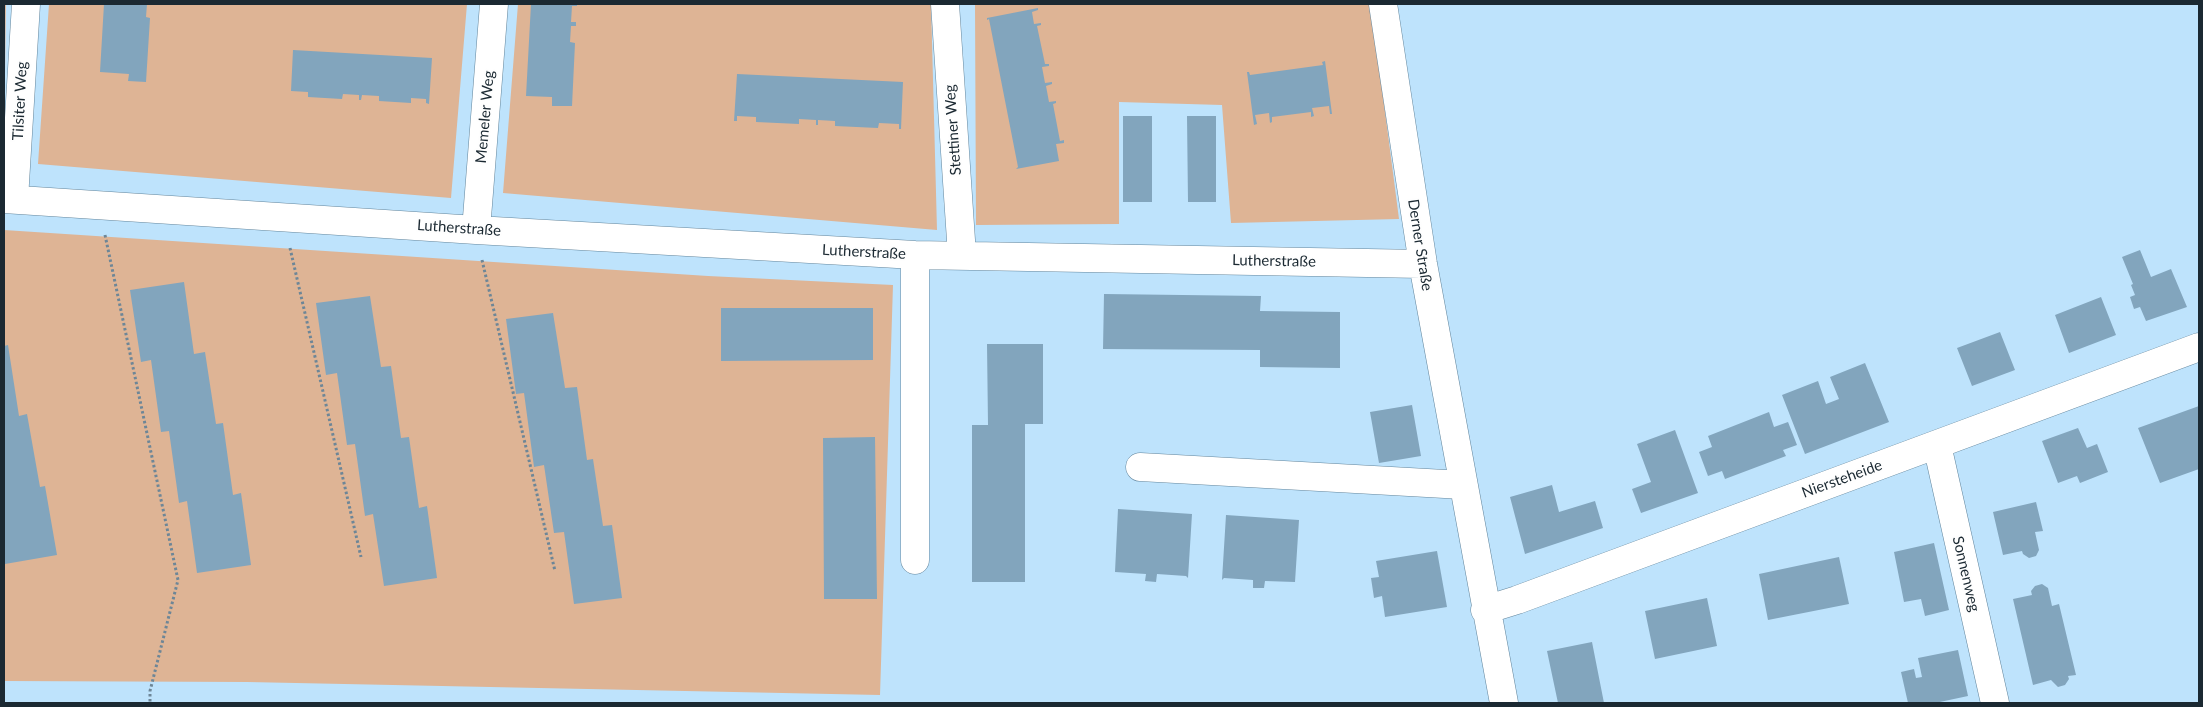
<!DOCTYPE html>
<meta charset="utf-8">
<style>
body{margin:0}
#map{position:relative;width:2203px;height:707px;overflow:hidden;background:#bee3fc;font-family:Lato,sans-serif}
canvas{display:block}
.frame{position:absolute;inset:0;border:5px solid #1b2932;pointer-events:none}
</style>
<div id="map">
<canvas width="2203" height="707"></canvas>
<div class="frame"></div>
</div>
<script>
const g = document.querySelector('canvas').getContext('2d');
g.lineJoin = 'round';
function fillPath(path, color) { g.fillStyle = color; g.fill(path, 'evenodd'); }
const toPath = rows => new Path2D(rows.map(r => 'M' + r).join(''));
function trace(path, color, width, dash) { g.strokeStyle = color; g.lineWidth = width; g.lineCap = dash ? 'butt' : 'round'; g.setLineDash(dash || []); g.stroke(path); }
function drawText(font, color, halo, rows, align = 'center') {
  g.font = font + ' Lato,sans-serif'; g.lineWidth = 4.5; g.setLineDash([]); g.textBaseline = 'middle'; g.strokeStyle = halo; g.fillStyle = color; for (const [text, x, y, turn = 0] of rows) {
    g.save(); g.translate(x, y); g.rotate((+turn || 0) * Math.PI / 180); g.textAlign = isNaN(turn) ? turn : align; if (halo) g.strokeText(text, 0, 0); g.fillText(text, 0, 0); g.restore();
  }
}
const green = toPath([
 [4,4,6,4,4,143],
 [49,4,467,4,451,198,38,164],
 [518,4,931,4,937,230,503,193],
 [975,4,1371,4,1399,219,1231,223,1222,105,1119,102,1119,224,976,225],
 [4,230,708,276,893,285,880,695,247,682,4,681]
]);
const building = toPath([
 [104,4,147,4,146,17,150,18,146,82,128,81,129,74,100,72],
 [531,4,577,4,577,6,572,6,571,22,576,22,576,26,571,26,570,42,575,43,572,106,552,106,552,97,526,96],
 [1038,8,1038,10,1032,12,1034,24,1041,23,1041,25,1037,26,1045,64,1049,64,1049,66,1042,67,1045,83,1052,82,1052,84,1046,86,1049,102,1056,101,1056,103,1053,104,1060,141,1064,140,1064,143,1056,144,1059,161,1016,169,1018,167,989,19,987,20,987,18],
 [293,50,432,58,429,104,426,103,426,99,411,98,411,103,379,101,379,96,362,95,361,100,359,100,359,95,343,94,342,99,308,97,308,92,291,91],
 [1325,61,1332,114,1330,114,1329,106,1312,108,1314,116,1311,117,1311,112,1272,117,1272,122,1270,123,1269,113,1255,115,1257,124,1254,125,1247,72,1249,72,1250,75,1323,65,1322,62],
 [737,74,903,82,901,129,899,129,899,124,879,123,878,128,835,126,835,121,818,120,818,125,816,125,816,120,799,119,799,124,756,122,756,117,737,116,737,121,734,121],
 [1123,116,1152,116,1152,202,1123,202],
 [1187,116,1216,116,1216,202,1188,202],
 [2140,250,2151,277,2171,269,2187,307,2146,321,2140,307,2134,309,2130,297,2135,295,2131,285,2133,284,2122,257],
 [184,282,194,354,205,352,216,424,223,423,233,495,241,493,251,565,197,573,187,501,179,503,169,431,161,432,151,360,141,362,130,290],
 [1104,294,1261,296,1260,311,1340,312,1340,368,1260,367,1260,350,1103,349],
 [370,296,381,367,391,366,401,438,409,437,419,508,427,506,437,578,384,586,373,514,365,516,355,444,347,445,337,373,326,375,316,303],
 [2101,297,2116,335,2069,353,2055,315],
 [721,308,873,308,873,360,721,361],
 [553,313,565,388,577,387,587,460,593,459,603,526,612,525,622,598,574,604,564,532,554,533,544,465,534,467,524,393,516,394,506,319],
 [2000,332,2015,370,1972,386,1957,348],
 [987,344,1043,344,1043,424,1025,424,1025,582,972,582,972,425,988,425],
 [8,345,19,416,27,414,40,487,45,486,57,555,5,564,4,554,4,346],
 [1865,363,1889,422,1805,454,1782,395,1818,381,1826,404,1839,399,1830,377],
 [1412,405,1421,456,1379,463,1370,412],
 [2199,406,2199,469,2160,483,2138,428],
 [1769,412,1774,427,1788,422,1797,445,1783,450,1786,456,1725,479,1722,471,1708,476,1699,452,1712,447,1708,436],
 [2078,428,2087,448,2097,444,2108,472,2080,483,2077,476,2058,483,2042,441],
 [1675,430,1698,493,1641,513,1632,489,1651,482,1637,444],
 [875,437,877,599,824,599,823,438],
 [1552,485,1559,512,1595,501,1603,528,1525,554,1510,497],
 [2036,502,2043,531,2035,532,2039,550,2036,556,2029,558,2023,554,2022,551,2003,555,1993,512],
 [1118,509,1192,514,1188,578,1186,576,1157,574,1156,582,1145,581,1146,574,1115,572],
 [1226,515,1299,520,1295,582,1265,581,1264,588,1253,588,1253,580,1224,578,1222,580],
 [1934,543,1949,610,1925,616,1921,599,1904,602,1894,552],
 [1437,551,1447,607,1385,617,1382,596,1374,598,1371,578,1379,577,1376,561],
 [1839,557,1849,604,1768,620,1759,574],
 [2042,584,2048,588,2052,606,2059,604,2076,675,2068,676,2069,679,2065,685,2058,687,2051,680,2033,685,2013,599,2032,595,2031,591,2035,586],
 [1707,598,1717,646,1655,659,1645,611],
 [1592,642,1604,703,1558,703,1547,651],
 [1958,650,1968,696,1935,703,1908,703,1901,672,1914,669,1916,678,1922,677,1918,658]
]);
const path = toPath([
 [105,235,178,580,150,691,150,703],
 [290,248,361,557],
 [482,260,555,571]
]);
const minor = toPath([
 [945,4,962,255],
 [1383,4,1423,264,1504,703],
 [4,199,476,230,915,255,1423,264],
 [14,199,26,4],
 [476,230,494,4],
 [1937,445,1995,703],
 [1140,467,1463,485],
 [915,560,915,255],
 [1485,610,1517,600,2199,347]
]);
const streetNames = [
 ["Tilsiter Weg",20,101,-87],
 ["Memeler Weg",485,117,-85],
 ["Stettiner Weg",953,130,-94],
 ["Lutherstraße",459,228,4],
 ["Derner Straße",1420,245,81],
 ["Lutherstraße",864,252,3],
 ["Lutherstraße",1274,261,1],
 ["Niersteheide",1842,479,-20],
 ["Sonnenweg",1966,574,77]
];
fillPath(green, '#deb495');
fillPath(building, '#82a5bd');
trace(minor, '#63869d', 29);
trace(path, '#6d8697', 3, [2.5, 2.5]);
trace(minor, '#fff', 28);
drawText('15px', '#1b2932', '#fefefe', streetNames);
</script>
